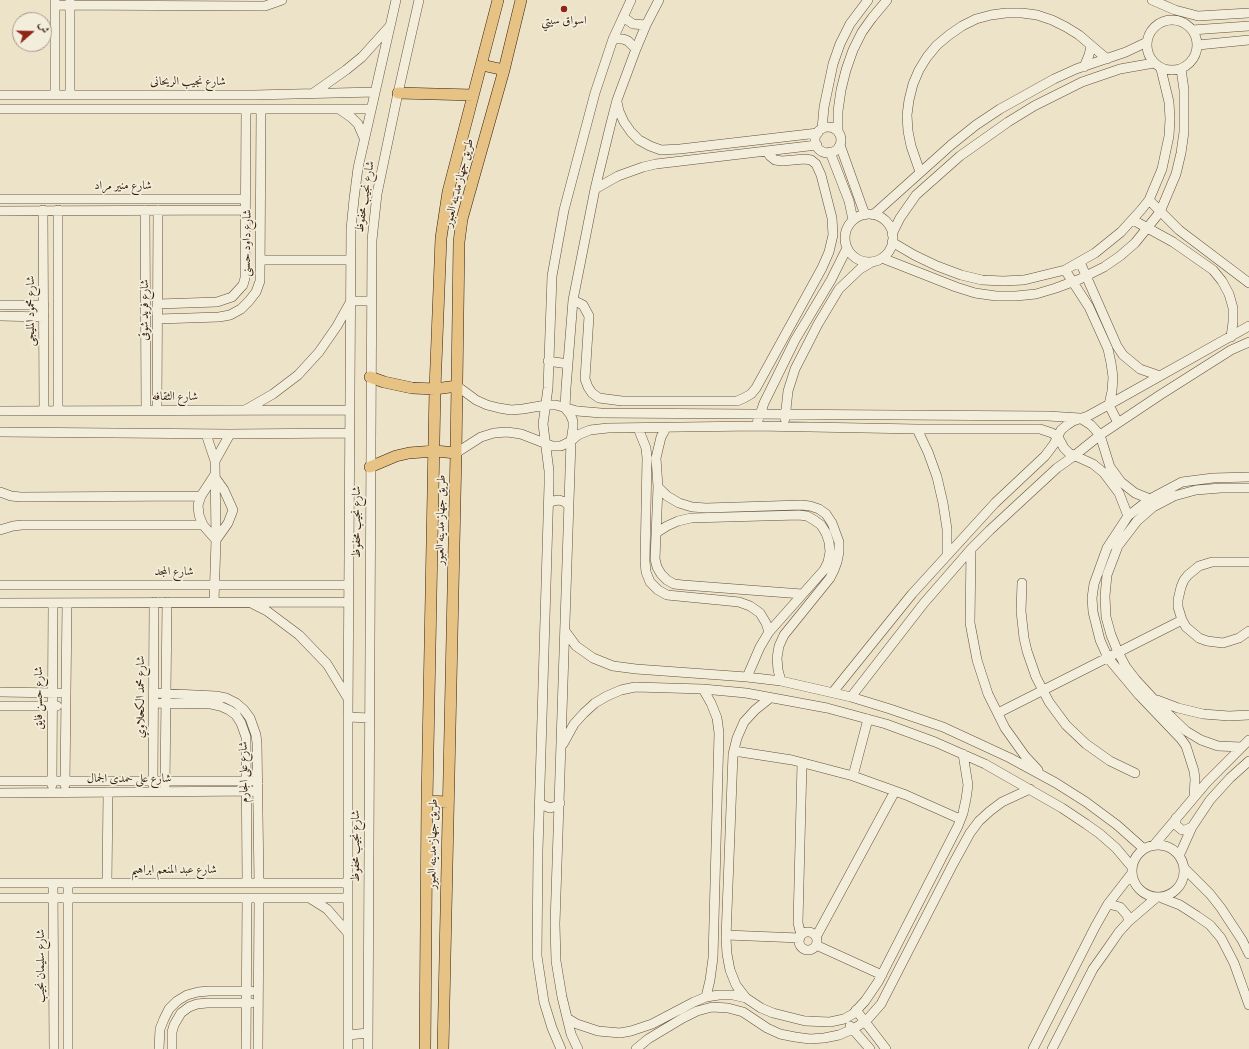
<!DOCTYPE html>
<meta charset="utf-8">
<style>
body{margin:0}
#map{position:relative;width:1249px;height:1049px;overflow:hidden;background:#ede3c8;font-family:Vollkorn,Amiri,serif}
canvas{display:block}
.north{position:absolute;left:12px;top:12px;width:40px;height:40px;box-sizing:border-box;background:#f3eddb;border:1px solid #a89b89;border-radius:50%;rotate:70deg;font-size:11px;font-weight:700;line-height:16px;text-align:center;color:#371f0e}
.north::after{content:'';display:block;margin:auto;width:14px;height:18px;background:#8f2418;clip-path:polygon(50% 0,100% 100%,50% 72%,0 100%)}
</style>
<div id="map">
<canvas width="1249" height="1049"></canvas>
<div class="north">ش</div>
</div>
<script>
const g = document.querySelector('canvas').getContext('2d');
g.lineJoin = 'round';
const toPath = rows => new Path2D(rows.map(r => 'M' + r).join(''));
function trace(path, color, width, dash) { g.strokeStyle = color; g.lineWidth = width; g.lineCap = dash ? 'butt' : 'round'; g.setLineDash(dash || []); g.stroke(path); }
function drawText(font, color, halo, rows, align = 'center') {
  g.font = font + ' Vollkorn,Amiri,serif'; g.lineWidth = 3.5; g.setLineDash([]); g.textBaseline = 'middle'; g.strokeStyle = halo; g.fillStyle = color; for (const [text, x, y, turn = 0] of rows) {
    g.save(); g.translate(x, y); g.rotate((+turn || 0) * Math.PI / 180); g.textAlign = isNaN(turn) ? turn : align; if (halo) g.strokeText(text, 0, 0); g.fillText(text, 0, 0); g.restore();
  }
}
const minor = toPath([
 [55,0,55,95],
 [1152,0,1175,10,1198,16,1249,13],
 [55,5,255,6,265,6,282,0],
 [623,17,633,24,646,25],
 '1147 45a25 25 0 1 1 50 0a25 25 0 1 1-50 0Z',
 [1192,30,1249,26],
 [613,39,623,39,628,41,636,49],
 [1198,45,1249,40],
 [1084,67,1089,55,1091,46],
 [312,94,346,70,362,57,389,27],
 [0,95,254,95,375,92],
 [70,95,70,1],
 [617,102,619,111,624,122,631,132,639,140,650,146,661,150,680,149,818,133],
 [0,109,371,109],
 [339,109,352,118,358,124,364,138],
 '815 140a13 13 0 1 1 26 0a13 13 0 1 1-26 0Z',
 [822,129,824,107,833,64,840,44,850,24,868,0],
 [838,131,838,111,841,90,846,70,853,50,862,32,872,18,887,0],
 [840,145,865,215],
 [830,152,849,201,853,220],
 [920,172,911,146,908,131,907,115,909,100,913,84,919,70,927,57,937,45,949,35,962,26,976,19,991,15,1006,13,1022,13,1037,15,1052,20,1066,27,1079,35,1107,59],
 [595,189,618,176,643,167,656,164,817,145],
 [0,199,245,199],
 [1149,200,1179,230,1249,283],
 [43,210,44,411],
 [58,210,58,411],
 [145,210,146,410],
 [0,211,245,210],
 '845 238a24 24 0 1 1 48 0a24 24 0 1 1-48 0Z',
 [873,215,951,145,976,125,1000,109,1054,79,1076,69,1126,52,1147,42],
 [1133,220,1173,242,1213,270,1222,281,1229,294,1233,308,1233,322,1231,337],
 [892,234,900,218,916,195,960,156,1008,122,1034,106,1082,82,1120,69,1154,63],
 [892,242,914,255,937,266,961,275,982,280,1003,281,1024,280,1065,270,1095,253,1121,232,1141,210,1149,200,1162,169,1169,136,1170,119,1169,102,1161,69],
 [882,258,956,287,975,293,996,296,1016,296,1036,294,1056,288,1080,279,1104,267,1120,256,1135,243,1160,212,1176,174,1181,153,1184,132,1184,90,1181,69],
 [260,260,351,260],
 [1080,262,1117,346,1123,355,1140,369,1160,376],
 [1065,270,1089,307,1108,349,1111,363,1113,377,1112,391,1109,405,1118,423],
 [573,300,583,305,589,316,585,379,588,387,592,393,599,398,622,401,737,401,744,398,751,394,756,388,822,268,829,252,833,235,832,218,821,175,816,164,811,160,805,159,782,161,775,160,770,156,766,151],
 [158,304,217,302,232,297,243,285,245,278,246,109],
 [0,305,44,305],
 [0,316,44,317],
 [158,319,219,317,230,315,241,309,249,301,256,292,260,281,261,109],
 [548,361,568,364],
 [457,386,476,400,487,405,499,408,511,410,523,409,546,405,556,405,577,411,601,413,1048,416,1080,418,1091,425,1100,435,1110,467,1121,482,1135,493,1150,499],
 [247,409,273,394,298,375,319,352,337,326,351,301,371,301],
 [157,410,158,210],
 [0,411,350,410],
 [785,419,788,391,795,369,818,324,839,289,860,269,872,262],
 [756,426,764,403,795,340,831,280,847,248],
 [638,428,646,448,647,458,645,561,646,572,650,582,658,590,667,595,739,602,750,606,760,613,766,623,769,632],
 [666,428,661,437,656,458,658,487,655,559,657,567,661,574,667,580,674,584,683,585,802,594],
 [917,429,928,452,937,477,943,503,947,529,947,555],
 [0,432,230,434,350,433],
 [206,434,215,461,216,540,214,602],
 [456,453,481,437,494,433,507,432,521,434,552,446,561,446,571,441,578,435,590,430,608,428,756,426,917,429,1040,429,1052,433,1058,437,1064,448,1069,453,1093,464,1104,473,1119,493,1128,516],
 [215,461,230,434],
 [214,476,224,490,233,510,228,523,216,540,203,525,199,515,198,505,201,496,214,476],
 [658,487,667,496,679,503,692,507,706,508,801,505,810,506,819,509,826,514,832,523,839,542,839,552,837,562,834,570,830,578,784,635,779,646,777,658,778,670,781,681],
 [0,492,11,496,21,497,201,496],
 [548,504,553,501,559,500,565,502,569,506],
 [0,530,13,526,22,525,203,525],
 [656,533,667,526,678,521,691,518,799,515,807,516,814,520,821,525,826,533,829,542,830,552,828,562,824,570,769,632,760,647,747,677],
 [971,549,970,623,977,660,988,694,1005,728,1025,756,1038,770],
 [1249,562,1212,562,1199,566,1188,575,1184,580,1181,587,1178,600,1178,607,1182,620,1186,627,1199,638,1207,641,1223,643,1239,638,1249,631],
 [1022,583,1021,611,1024,638,1027,651,1036,677,1049,702,1066,725,1086,744,1110,761,1135,773],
 [0,585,349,585],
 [0,603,349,602],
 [253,604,267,611,299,635,327,664,347,697],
 [565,631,576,646,593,658,613,666,636,669,747,677,781,681,851,697,890,709,943,727,1010,758,1056,783,1086,802,1117,825,1144,849],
 [703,689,711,703,717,718,719,733,713,958,710,980,706,997],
 [0,692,59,693],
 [833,692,912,594,995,503,1045,456,1054,444,1061,430,1067,425,1073,421,1088,416,1119,399,1249,326],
 [154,693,216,696,226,698,236,703,244,710,250,718,256,735,257,743,259,883],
 [851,697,924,603,971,549,990,530,1057,468,1074,456,1100,435,1160,395,1231,350,1249,342],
 [1157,700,1178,708,1203,714,1229,716,1249,715],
 [154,703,211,704,220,706,229,710,236,715,241,723,246,737,247,883],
 [0,706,57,706],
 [998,713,1182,620],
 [348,717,369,718],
 [563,744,574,724,584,713,595,703,607,696,621,690,635,687,703,689,746,693,827,708,886,724,935,742,985,764,1062,808,1086,824,1100,834,1116,848,1132,867],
 [1242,747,1218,746,1201,740,1186,731,1160,706,1136,680,1126,667,1118,652,1111,635,1106,617,1105,596,1107,575,1118,546,1137,521,1153,507,1174,496,1196,490,1221,488,1249,488],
 [734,751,792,760,853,776,906,795,960,819],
 [853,776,868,719],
 [0,781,258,781],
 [52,785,53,603],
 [65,785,67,603],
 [153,785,154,602],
 [165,787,167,602],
 [0,793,258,791],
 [1194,797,1195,779,1194,771,1186,746,1181,739,1139,695,1108,658,1100,640,1093,612,1092,598,1094,584,1107,548,1128,516,1150,499,1182,482,1213,478,1249,477],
 [540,803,545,806,550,808,556,806,560,803],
 [1176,818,1176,825,1182,830,1185,830,1192,827],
 '1132 871a26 26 0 1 1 52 0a26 26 0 1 1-52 0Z',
 [1154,845,1207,782,1249,740],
 [1179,856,1192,827,1210,800,1230,778,1249,761],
 [1184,868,1210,894,1221,908,1242,940,1249,954],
 [0,883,348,883],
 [53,883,54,1049],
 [107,883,108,792],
 [0,898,348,898],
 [1162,898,1180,905,1197,916,1210,925,1221,938,1234,963,1249,1005],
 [311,899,327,909,348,933],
 [1108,904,1120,907,1127,915,1129,921],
 '799 941a9 9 0 1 1 18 0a9 9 0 1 1-18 0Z',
 [726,935,800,938],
 [801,935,798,923,802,763],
 [816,937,895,791],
 [816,945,882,975],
 [746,998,736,985,730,970,727,954,726,938,733,754,737,738,744,722,755,710,770,698],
 [856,1010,886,1049],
 [567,1018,577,1024,598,1031,620,1033,631,1031,652,1024,694,1002,706,997,719,995,733,995,746,998,761,1008,773,1013,805,1021,830,1022,844,1019,853,1014,865,1001,878,982,958,826,963,813,966,799,968,785,963,754],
 [850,1026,870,1049],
 [348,1035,368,1033],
 [68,1049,68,883],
 [159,1049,160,1029,164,1019,169,1009,177,1001,187,995,198,992,209,991,251,991],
 [172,1049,172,1032,174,1025,181,1013,189,1007,197,1004,207,1003,251,1003],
 [246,1049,247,898],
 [258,1049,259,898],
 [348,1049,348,717,351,229,354,199,358,168,396,0],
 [368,1049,372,240,377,194,398,93,419,0],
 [561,1049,552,1028,544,1002,537,956,538,851,549,485,549,471,543,424,548,388,552,276,564,210,595,93,613,39,631,0],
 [578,1049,571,1034,562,997,556,961,555,924,571,441,573,428,573,421,570,414,565,408,566,388,573,300,595,189,610,127,617,100,636,49,646,25,659,0],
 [636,1049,648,1039,683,1018,697,1011,712,1007,728,1008,743,1012,767,1028,780,1034,795,1037,810,1039,824,1038,839,1035,853,1029,866,1021,881,1004,953,864,970,833,979,821,990,811,1002,802,1030,789],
 [1033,1049,1095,927,1108,904,1132,873],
 [1052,1049,1093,969,1103,955,1119,932,1129,921,1157,897]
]);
const major = toPath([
 [482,65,504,70],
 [398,93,473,95],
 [370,377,384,382,412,388,435,389,457,386],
 [370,467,396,456,409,453,435,451,456,453],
 [427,801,448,802],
 [425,1049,427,801,435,389,441,238,448,192,498,0],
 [443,1049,456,453,459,242,462,219,504,70,521,0]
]);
const markers = [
 [564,9,4,"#8f2418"]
];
const poiNames = [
 ["اسواق سيتي",564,22]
];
const streetNames = [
 ["شارع نجيب الريحانى",188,83],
 ["طريق جهاز مدينه العبور",460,183,-76],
 ["شارع منير مراد",123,187],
 ["شارع نجيب محفوظ",366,197,-81],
 ["شارع داود حسنى",248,243,-89],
 ["شارع فريد شوقى",146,310,-90],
 ["شارع محمود المليجى",32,311,-90],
 ["شارع الثقافه",175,398],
 ["طريق جهاز مدينه العبور",442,520,-89],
 ["شارع نجيب محفوظ",358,522,-90],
 ["شارع المجد",174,573],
 ["شارع محمد الكحلاوي",142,697,-90],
 ["شارع حسن فايق",40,698,-90],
 ["شارع على الجارم",245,772,-91],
 ["شارع على حمدى الجمال",129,780],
 ["طريق جهاز مدينه العبور",434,844,-89],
 ["شارع نجيب محفوظ",357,846,-90],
 ["شارع عبد المنعم ابراهيم",174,871],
 ["شارع سليمان نجيب",42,966,-90]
];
trace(minor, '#64503c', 10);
trace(major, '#371f0e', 12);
trace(minor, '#f3eddb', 9);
trace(major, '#e6c284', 11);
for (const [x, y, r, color] of markers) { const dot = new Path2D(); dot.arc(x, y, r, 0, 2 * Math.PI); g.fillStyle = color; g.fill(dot); trace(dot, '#f3eddb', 1.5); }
drawText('12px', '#371f0e', '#f3eddb', poiNames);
drawText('12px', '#371f0e', '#f3eddb', streetNames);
</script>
